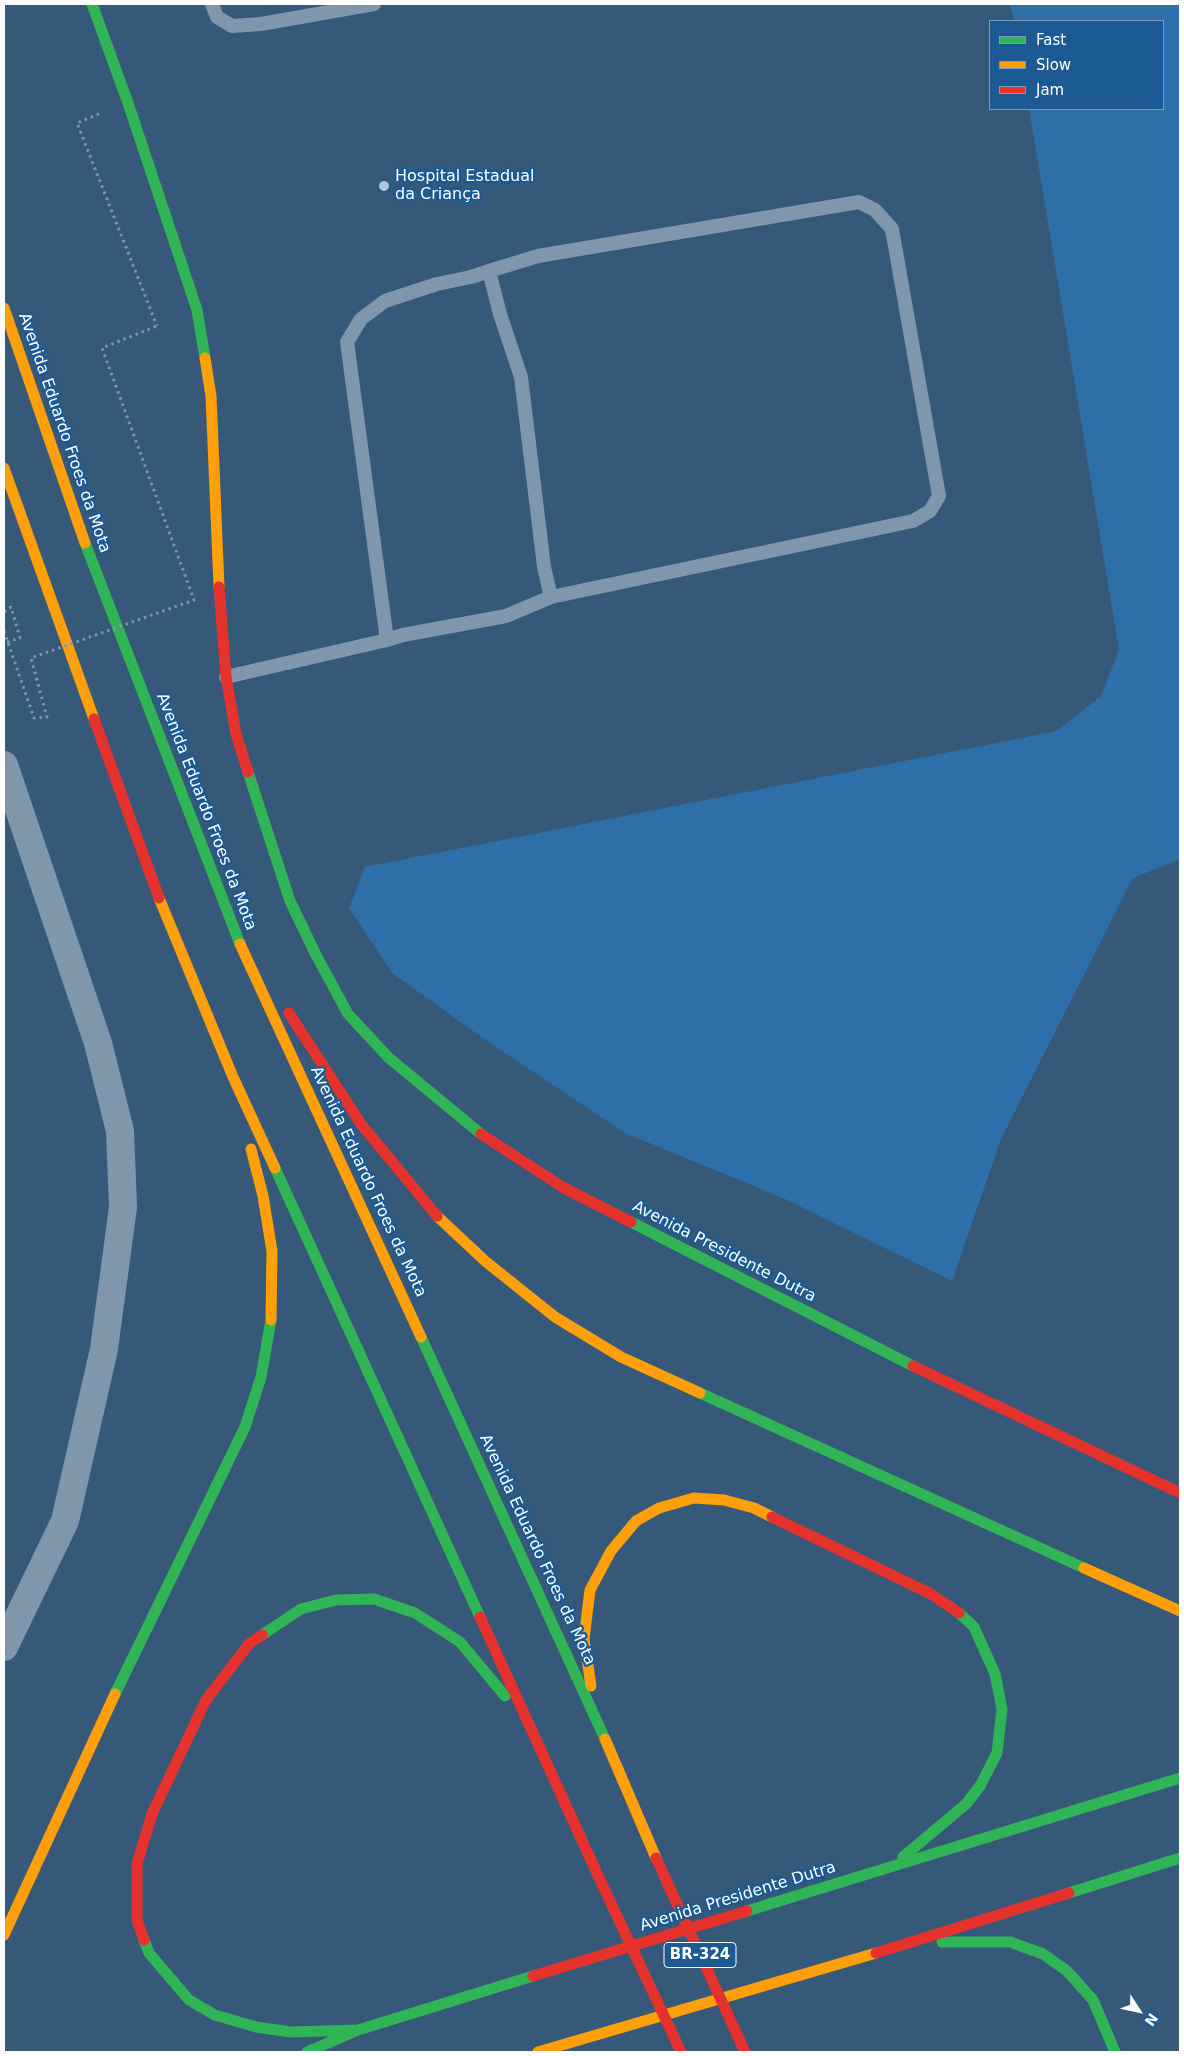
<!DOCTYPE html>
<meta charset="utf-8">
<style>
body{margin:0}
#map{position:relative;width:1184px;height:2056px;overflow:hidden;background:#375979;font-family:"DejaVu Sans",sans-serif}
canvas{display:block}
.frame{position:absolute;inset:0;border:5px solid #fff;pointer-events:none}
.legend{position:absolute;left:989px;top:20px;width:175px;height:90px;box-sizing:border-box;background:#1c5a94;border:1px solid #779cbf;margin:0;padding:6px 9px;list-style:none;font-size:15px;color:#fff}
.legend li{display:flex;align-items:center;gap:10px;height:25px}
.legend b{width:25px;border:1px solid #779cbf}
.north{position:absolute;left:1114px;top:1986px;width:50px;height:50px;-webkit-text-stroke:4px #1c5a94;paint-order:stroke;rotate:125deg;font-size:14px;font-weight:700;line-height:20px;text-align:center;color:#fff}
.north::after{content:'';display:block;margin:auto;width:18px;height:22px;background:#fff;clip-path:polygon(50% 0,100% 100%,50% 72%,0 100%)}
</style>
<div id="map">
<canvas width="1184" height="2056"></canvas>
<div class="frame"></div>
<ul class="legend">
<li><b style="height:6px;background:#30b455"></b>Fast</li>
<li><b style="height:6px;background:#ff9f0a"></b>Slow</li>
<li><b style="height:6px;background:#e5322d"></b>Jam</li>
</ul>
<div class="north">N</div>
</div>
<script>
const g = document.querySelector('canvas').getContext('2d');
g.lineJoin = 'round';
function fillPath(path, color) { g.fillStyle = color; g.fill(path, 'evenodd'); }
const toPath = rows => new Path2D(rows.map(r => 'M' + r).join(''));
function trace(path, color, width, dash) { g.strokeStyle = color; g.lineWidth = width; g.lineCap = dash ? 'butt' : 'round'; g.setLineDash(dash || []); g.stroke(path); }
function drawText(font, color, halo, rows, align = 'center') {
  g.font = font + ' "DejaVu Sans",sans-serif'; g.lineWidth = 4.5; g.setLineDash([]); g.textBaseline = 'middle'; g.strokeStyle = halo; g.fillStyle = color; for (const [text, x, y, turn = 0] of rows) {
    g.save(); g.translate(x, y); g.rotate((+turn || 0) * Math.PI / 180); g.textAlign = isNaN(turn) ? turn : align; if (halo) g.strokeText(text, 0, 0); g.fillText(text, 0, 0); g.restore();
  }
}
const green = toPath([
 [1010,4,1180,4,1180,859,1133,878,1001,1139,952,1281,785,1199,625,1133,487,1041,392,973,349,908,365,867,1057,731,1101,696,1119,650,1029,109,1163,109,1163,21,1014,21]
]);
const path = toPath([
 [99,114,77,123,157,326],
 [4,612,11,607,20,638,4,643]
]);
const lane = toPath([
 [212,4,217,17,232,26,261,24,374,4],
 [489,271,538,256,859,202,875,210,892,229,939,496,930,511,913,521,551,597],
 [226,677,387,640,403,635,506,616,551,597,544,567,521,377,500,314,489,271,471,277,437,284,385,301,361,319,347,342,387,640]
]);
const street = toPath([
 [4,765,98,1043,120,1131,123,1207,104,1349,65,1521,4,1647]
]);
const fast = toPath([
 [92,4,128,103,197,310,205,358],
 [85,543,240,944],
 [248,772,290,901,316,955,348,1014,389,1058,481,1134],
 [275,1168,480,1617],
 [631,1222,913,1366],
 [421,1337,605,1739],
 [700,1393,1084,1568],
 [262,1635,301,1609,336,1600,374,1599,415,1613,460,1642,505,1696],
 [115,1694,245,1427,261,1377,271,1320],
 [903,1857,966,1804,980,1786,997,1753,1002,1709,995,1674,974,1627,959,1613],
 [1069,1893,1180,1858],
 [747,1911,1180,1778],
 [144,1940,149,1953,189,2000,215,2015,256,2027,291,2032,358,2030],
 [942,1942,1010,1942,1043,1954,1067,1971,1093,2000,1115,2052],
 [307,2052,358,2030,533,1976]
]);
const slow = toPath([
 [4,308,85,543],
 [205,358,211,396,219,587],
 [4,468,94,719],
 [159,898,233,1077,275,1168],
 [240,944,421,1337],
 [251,1149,263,1196,272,1251,271,1320],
 [437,1216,485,1261,555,1317,621,1357,700,1393],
 [1084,1568,1180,1611],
 [591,1686,584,1639,590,1590,611,1551,636,1521,659,1508,694,1498,724,1500,754,1508,772,1517],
 [605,1739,656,1858],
 [4,1935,115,1694],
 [538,2052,876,1953]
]);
const jam = toPath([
 [219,587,226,677,236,734,248,772],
 [94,719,159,898],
 [289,1013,361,1124,437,1216],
 [481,1134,564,1188,631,1222],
 [913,1366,1180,1493],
 [772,1517,931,1594,959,1613],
 [480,1617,601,1882],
 [144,1940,137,1920,137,1864,152,1814,206,1700,249,1644,262,1635],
 [876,1953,1069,1893],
 [533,1976,747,1911]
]);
const pathBridge = toPath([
 [4,631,34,718,47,717,31,658,194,600,102,348,157,326]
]);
const jamBridge = toPath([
 [656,1858,745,2052],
 [601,1882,681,2052]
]);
const markers = [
 [384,186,6,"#b9c5d0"]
];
const shields = [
 [700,1955,72]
];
const shieldNames = [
 ["BR-324",700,1955]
];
const poiNames = [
 ["Hospital Estadual",395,177],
 ["da Criança",395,195]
];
const streetNames = [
 ["Avenida Eduardo Froes da Mota",64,433,71],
 ["Avenida Eduardo Froes da Mota",206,812,69],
 ["Avenida Eduardo Froes da Mota",368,1182,65],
 ["Avenida Presidente Dutra",724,1252,27],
 ["Avenida Eduardo Froes da Mota",537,1550,65],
 ["Avenida Presidente Dutra",738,1897,-17]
];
fillPath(green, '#2d6fa9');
trace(path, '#8096ab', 3, [2.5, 4]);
trace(lane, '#8096ab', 14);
trace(street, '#8096ab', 28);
trace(fast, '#30b455', 11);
trace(slow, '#ff9f0a', 11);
trace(jam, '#e5322d', 11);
trace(pathBridge, '#8096ab', 3, [2.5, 4]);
trace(jamBridge, '#e5322d', 11);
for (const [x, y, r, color] of markers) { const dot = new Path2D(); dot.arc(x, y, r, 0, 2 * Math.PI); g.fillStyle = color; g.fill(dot); trace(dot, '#1c5a94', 2); }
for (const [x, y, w] of shields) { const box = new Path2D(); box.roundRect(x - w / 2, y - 12.5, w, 25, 4); g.fillStyle = '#1c5a94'; g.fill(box); trace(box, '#fff', 1); }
drawText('bold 15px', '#fff', null, shieldNames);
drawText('16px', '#fff', '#1c5a94', poiNames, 'left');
drawText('16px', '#fff', '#1c5a94', streetNames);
</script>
